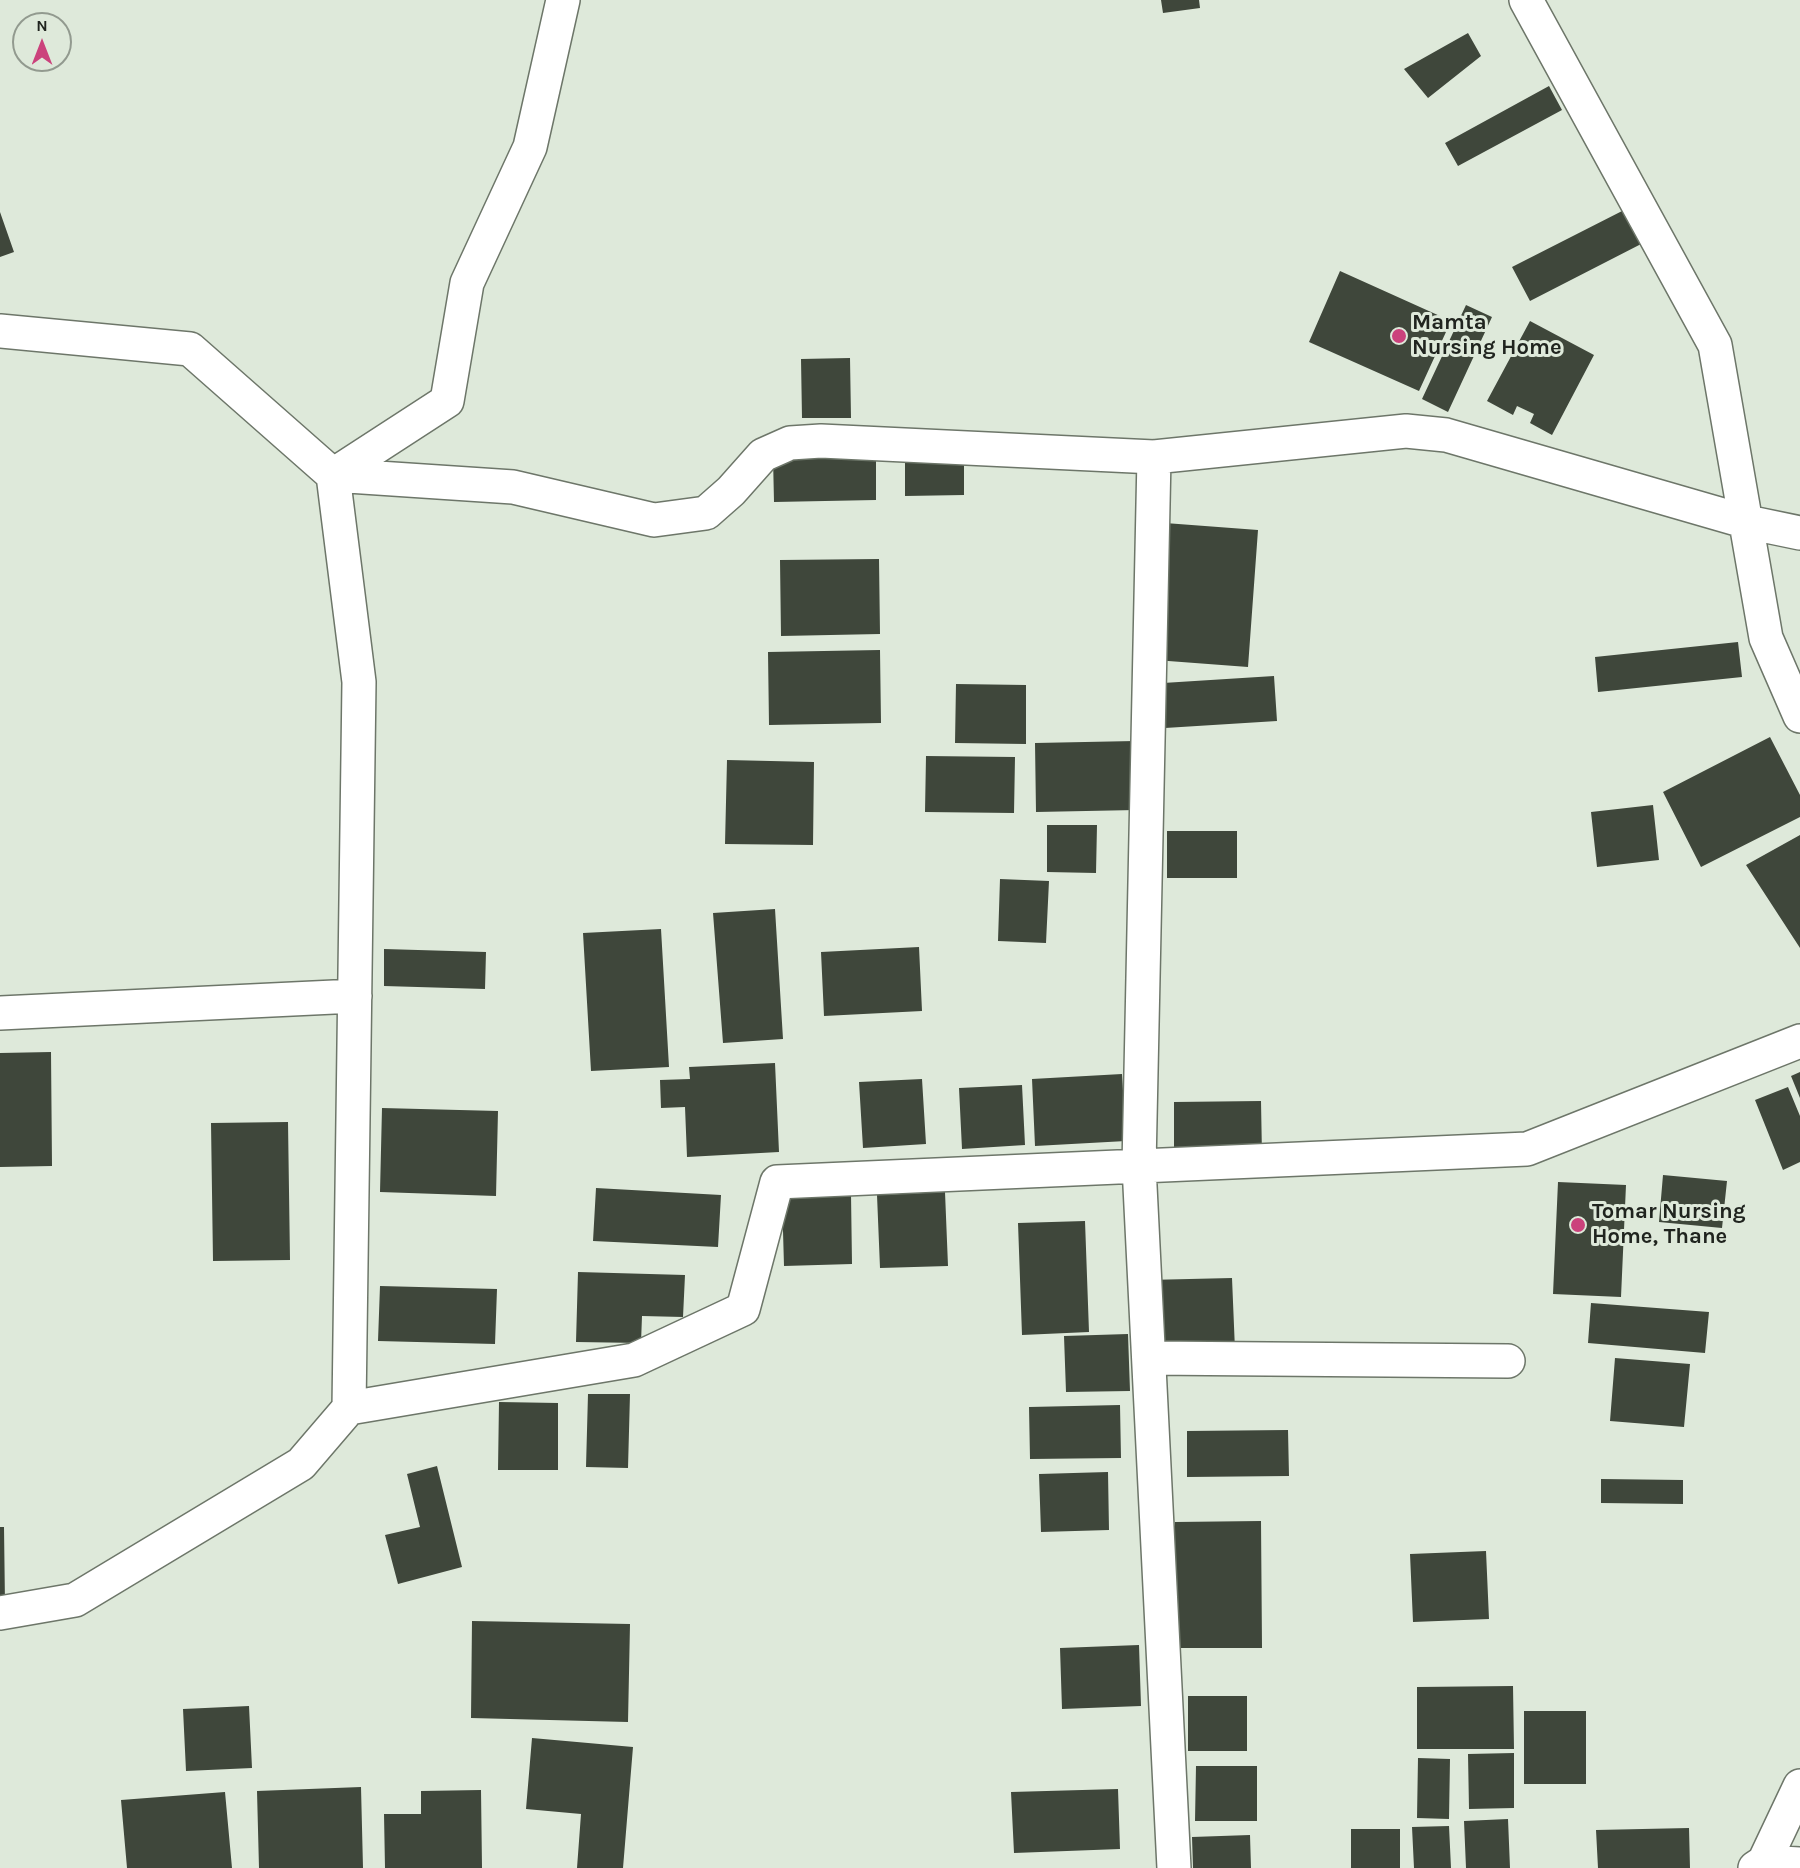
<!DOCTYPE html>
<style>
body{margin:0}
#map{position:relative;width:1800px;height:1868px;overflow:hidden;background:#dee9da;font-family:Karla,sans-serif}
canvas{display:block}
.north{position:absolute;left:12px;top:12px;width:60px;height:60px;box-sizing:border-box;background:#dee9da;border:2px solid #929a8f;border-radius:50%;rotate:0deg;font-size:16px;font-weight:700;line-height:24px;text-align:center;color:#20241f}
.north::after{content:'';display:block;margin:auto;width:21px;height:27px;background:#cb427c;clip-path:polygon(50% 0,100% 100%,50% 72%,0 100%)}
</style>
<div id="map">
<canvas width="1800" height="1868"></canvas>
<div class="north">N</div>
</div>
<script>
const g = document.querySelector('canvas').getContext('2d');
g.lineJoin = 'round';
function fillPath(path, color) { g.fillStyle = color; g.fill(path, 'evenodd'); }
const toPath = rows => new Path2D(rows.map(r => 'M' + r).join(''));
function trace(path, color, width, dash) { g.strokeStyle = color; g.lineWidth = width; g.lineCap = dash ? 'butt' : 'round'; g.setLineDash(dash || []); g.stroke(path); }
function drawText(font, color, halo, rows, align = 'center') {
  g.font = font + ' Karla,sans-serif'; g.lineWidth = 6; g.setLineDash([]); g.textBaseline = 'middle'; g.strokeStyle = halo; g.fillStyle = color; for (const [text, x, y, turn = 0] of rows) {
    g.save(); g.translate(x, y); g.rotate((+turn || 0) * Math.PI / 180); g.textAlign = isNaN(turn) ? turn : align; if (halo) g.strokeText(text, 0, 0); g.fillText(text, 0, 0); g.restore();
  }
}
const building = toPath([
 [1161,0,1199,0,1200,8,1163,13],
 [1468,33,1481,56,1428,98,1404,69],
 [1549,86,1562,110,1458,166,1445,143],
 [1628,208,1645,242,1530,301,1512,267],
 [0,212,14,252,0,257],
 [1340,271,1451,321,1419,391,1309,342],
 [1466,305,1492,317,1448,412,1422,399],
 [1530,321,1594,355,1552,435,1530,423,1534,414,1517,406,1513,415,1487,401],
 [850,358,851,418,802,418,801,359],
 [964,452,964,495,905,496,905,454],
 [876,455,876,500,774,502,773,457],
 [1165,523,1258,530,1248,667,1155,660],
 [879,559,880,634,781,636,780,560],
 [1738,642,1742,677,1598,692,1595,657],
 [880,650,881,723,769,725,768,652],
 [1274,676,1277,721,1165,728,1163,683],
 [956,684,1026,685,1026,744,955,743],
 [1770,737,1800,795,1800,817,1701,867,1663,792],
 [1135,741,1136,810,1036,812,1035,743],
 [926,756,1015,757,1014,813,925,812],
 [727,760,814,762,813,845,725,844],
 [1653,805,1659,860,1597,867,1591,812],
 [1047,825,1097,825,1096,873,1047,872],
 [1167,831,1237,831,1237,878,1167,878],
 [1800,835,1800,948,1746,865],
 [1000,879,1049,881,1046,943,998,941],
 [775,909,783,1039,723,1043,713,913],
 [661,929,669,1067,591,1071,583,933],
 [919,947,922,1011,824,1016,821,952],
 [384,949,486,952,485,989,384,986],
 [51,1052,52,1166,0,1167,0,1053],
 [775,1063,779,1152,687,1157,685,1107,661,1108,660,1080,690,1079,689,1067],
 [1800,1072,1800,1098,1791,1076],
 [1122,1074,1126,1141,1035,1146,1032,1079],
 [922,1079,926,1144,863,1148,859,1082],
 [1022,1085,1025,1145,962,1149,959,1088],
 [1788,1087,1800,1116,1800,1162,1783,1170,1755,1100],
 [1261,1101,1262,1156,1174,1156,1174,1102],
 [382,1108,498,1111,496,1196,380,1192],
 [288,1122,290,1260,213,1261,211,1123],
 [1663,1175,1727,1181,1722,1228,1659,1222],
 [1558,1182,1626,1185,1621,1297,1553,1294],
 [596,1188,721,1195,718,1247,593,1241],
 [945,1192,948,1266,880,1268,877,1195],
 [851,1194,852,1264,784,1266,782,1196],
 [1085,1221,1089,1332,1022,1335,1018,1223],
 [578,1272,685,1275,683,1317,642,1316,641,1343,576,1342],
 [1232,1278,1235,1350,1150,1353,1147,1280],
 [380,1286,497,1289,495,1344,378,1341],
 [1591,1303,1709,1312,1705,1353,1588,1343],
 [1128,1334,1130,1391,1066,1392,1064,1336],
 [1615,1358,1690,1364,1684,1427,1610,1421],
 [588,1394,630,1394,628,1468,586,1467],
 [499,1402,558,1403,558,1470,498,1470],
 [1120,1405,1121,1458,1030,1459,1029,1407],
 [1288,1430,1289,1476,1187,1477,1187,1431],
 [437,1466,462,1567,398,1584,385,1535,420,1527,407,1474],
 [1108,1472,1109,1530,1041,1532,1039,1474],
 [1601,1479,1683,1480,1683,1504,1601,1503],
 [1261,1521,1262,1648,1175,1648,1175,1522],
 [0,1527,4,1527,5,1605,0,1605],
 [1486,1551,1489,1619,1413,1622,1410,1554],
 [472,1621,630,1624,628,1722,471,1718],
 [1139,1645,1141,1706,1062,1709,1060,1648],
 [1513,1686,1514,1749,1417,1749,1417,1687],
 [1188,1696,1247,1696,1247,1751,1188,1751],
 [249,1706,252,1768,186,1771,183,1709],
 [1524,1711,1586,1711,1586,1784,1524,1784],
 [532,1738,633,1747,623,1868,577,1868,581,1814,526,1809],
 [1514,1753,1514,1808,1469,1809,1468,1754],
 [1418,1758,1450,1759,1449,1819,1417,1818],
 [1196,1766,1257,1766,1257,1821,1195,1821],
 [361,1787,363,1868,259,1868,257,1791],
 [1118,1789,1120,1849,1014,1853,1011,1792],
 [481,1790,482,1868,385,1868,384,1814,421,1814,421,1791],
 [225,1792,232,1868,127,1868,121,1800],
 [1508,1819,1510,1868,1466,1868,1464,1821],
 [1449,1826,1451,1868,1414,1868,1412,1827],
 [1689,1828,1690,1868,1598,1868,1596,1830],
 [1351,1829,1400,1829,1400,1868,1351,1868],
 [1250,1835,1251,1868,1193,1868,1192,1837]
]);
const minor = toPath([
 [1526,0,1715,345,1766,638,1800,716],
 [0,331,190,349,333,475,359,682,349,1408,301,1464,75,1600,0,1613],
 [1154,457,1139,1166,1174,1868],
 [333,475,513,487,654,520,706,513,731,491,763,455,790,443,821,441,1154,457,1406,431,1446,435,1747,522,1800,533],
 [333,475,447,401,467,283,530,147,563,0],
 [0,1013,355,996],
 [1149,1358,1508,1361],
 [349,1408,634,1360,743,1309,777,1182,1527,1149,1800,1041],
 [1764,1862,1800,1864],
 [1755,1868,1764,1862,1800,1786]
]);
const markers = [
 [1399,336,8,"#cb427c"],
 [1578,1225,8,"#cb427c"]
];
const poiNames = [
 ["Mamta",1412,323],
 ["Nursing Home",1412,348],
 ["Tomar Nursing",1592,1212],
 ["Home, Thane",1592,1237]
];
fillPath(building, '#3f473b');
trace(minor, '#6d7669', 36);
trace(minor, '#fff', 33);
for (const [x, y, r, color] of markers) { const dot = new Path2D(); dot.arc(x, y, r, 0, 2 * Math.PI); g.fillStyle = color; g.fill(dot); trace(dot, '#dee9da', 2); }
drawText('bold 22px', '#20241f', '#dee9da', poiNames, 'left');
</script>
